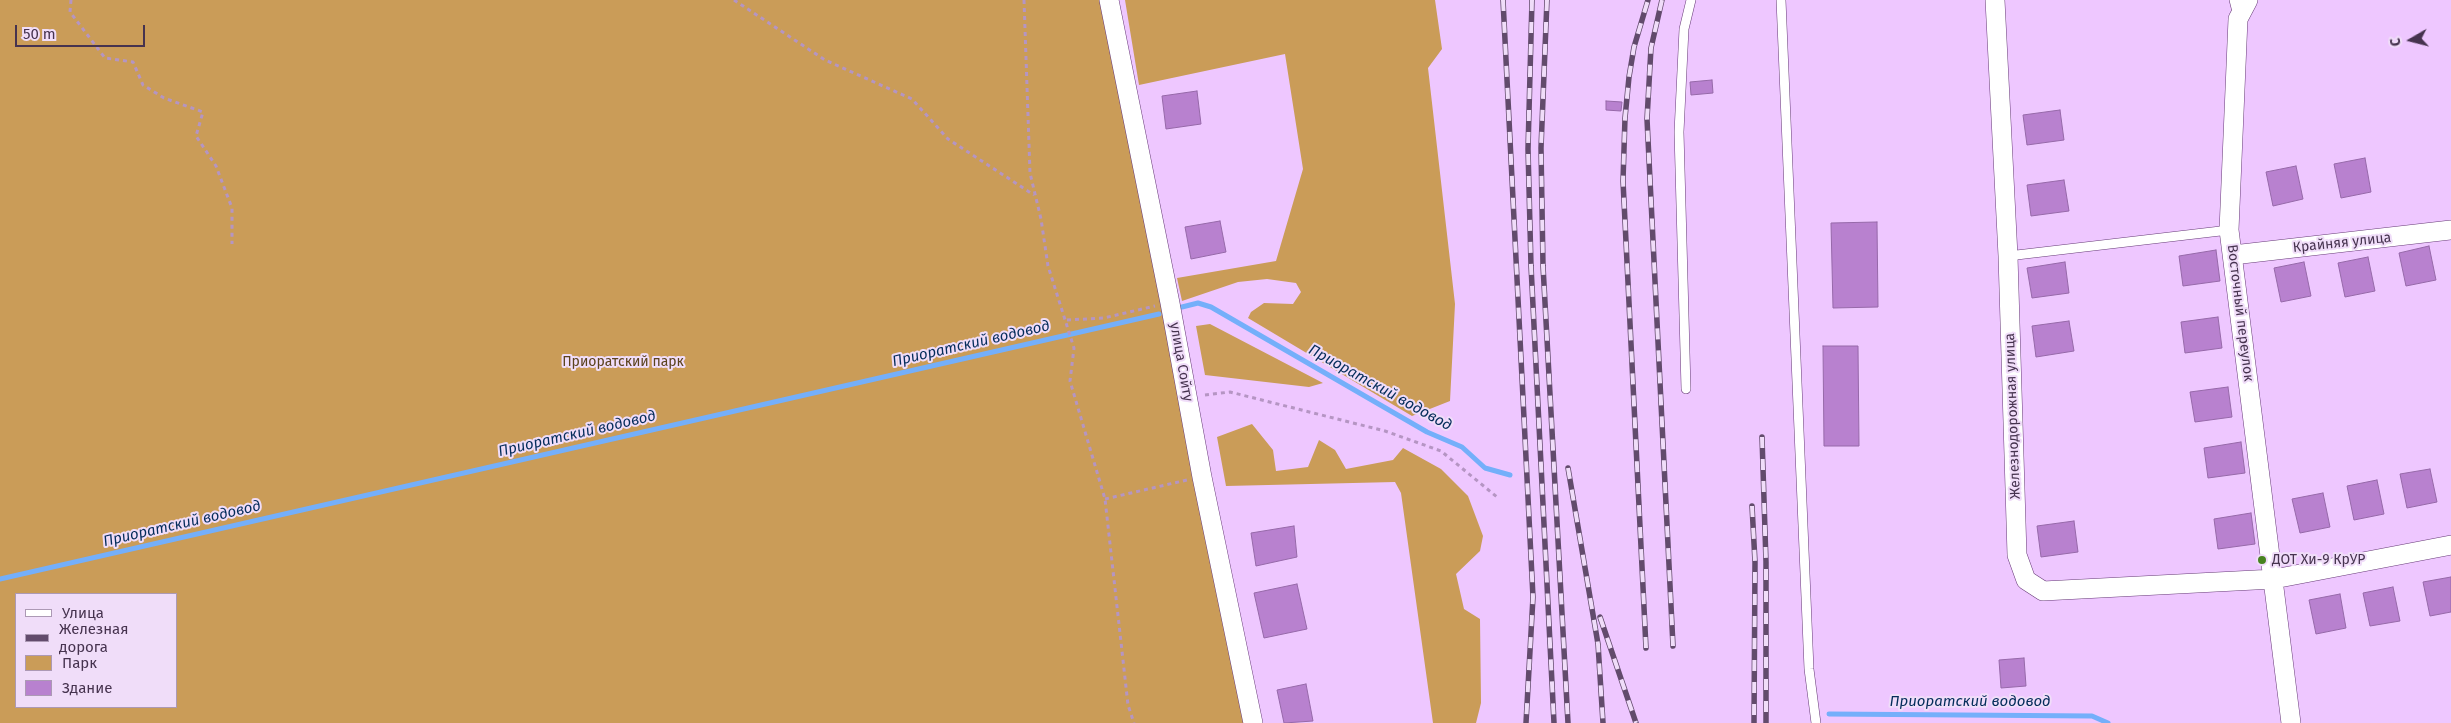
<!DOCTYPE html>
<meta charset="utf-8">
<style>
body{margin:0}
#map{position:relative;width:2451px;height:723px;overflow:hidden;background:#eec7ff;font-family:"Fira Sans",sans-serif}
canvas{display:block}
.legend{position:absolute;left:15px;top:593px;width:162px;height:115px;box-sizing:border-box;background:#f0ddf9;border:1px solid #ac99b5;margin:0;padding:6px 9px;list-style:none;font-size:15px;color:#46334f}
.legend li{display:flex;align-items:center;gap:10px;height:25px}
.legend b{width:25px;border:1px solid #ac99b5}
.north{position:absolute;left:2386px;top:15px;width:50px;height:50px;-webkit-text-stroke:4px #f0ddf9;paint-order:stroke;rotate:262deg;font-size:14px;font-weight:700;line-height:20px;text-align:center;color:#46334f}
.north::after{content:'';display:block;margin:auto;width:18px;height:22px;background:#46334f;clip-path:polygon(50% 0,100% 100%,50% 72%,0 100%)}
.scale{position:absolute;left:15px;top:25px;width:130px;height:22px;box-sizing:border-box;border:2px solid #46334f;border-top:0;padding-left:6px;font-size:15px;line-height:18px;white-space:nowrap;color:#46334f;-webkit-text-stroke:4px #f0ddf9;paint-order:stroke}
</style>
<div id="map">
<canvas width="2451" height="723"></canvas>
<ul class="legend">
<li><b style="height:6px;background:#fff"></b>Улица</li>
<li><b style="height:6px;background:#624b6c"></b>Железная дорога</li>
<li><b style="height:14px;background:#ca9c58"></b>Парк</li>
<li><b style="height:14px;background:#b881cf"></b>Здание</li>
</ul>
<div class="north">С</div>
<div class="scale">50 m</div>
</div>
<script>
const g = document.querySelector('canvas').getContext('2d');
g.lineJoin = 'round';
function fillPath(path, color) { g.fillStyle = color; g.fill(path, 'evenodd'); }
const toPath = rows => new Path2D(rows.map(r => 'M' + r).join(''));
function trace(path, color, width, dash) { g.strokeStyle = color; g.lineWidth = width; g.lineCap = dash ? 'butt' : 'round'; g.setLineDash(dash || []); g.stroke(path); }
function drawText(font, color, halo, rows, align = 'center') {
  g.font = font + ' "Fira Sans",sans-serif'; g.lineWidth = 4; g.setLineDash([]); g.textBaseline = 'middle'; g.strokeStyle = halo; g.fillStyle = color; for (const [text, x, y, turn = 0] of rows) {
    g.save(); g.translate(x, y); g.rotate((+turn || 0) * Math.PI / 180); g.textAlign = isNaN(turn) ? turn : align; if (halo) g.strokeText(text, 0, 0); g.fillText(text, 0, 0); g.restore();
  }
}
const green = toPath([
 [0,0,1100,0,1245,723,0,723],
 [16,594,176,594,176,707,16,707],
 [1125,0,1435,0,1442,49,1428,68,1455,304,1450,401,1412,416,1248,318,1251,312,1264,303,1293,304,1301,292,1296,283,1267,279,1238,282,1182,301,1177,278,1276,261,1303,169,1285,54,1139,85],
 [1210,324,1323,383,1309,387,1205,375,1196,326],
 [1252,424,1273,450,1276,471,1308,467,1319,440,1335,450,1346,469,1393,460,1403,448,1441,469,1468,496,1483,536,1480,551,1456,574,1464,609,1480,619,1481,703,1476,723,1433,723,1401,493,1395,482,1226,486,1217,437]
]);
const stream = toPath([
 [1182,307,1198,303,1211,307,1427,432,1462,447,1485,468,1510,475],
 [0,579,1159,314],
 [1829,714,2092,716,2108,723]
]);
const building = toPath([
 [1712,80,1713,93,1691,95,1690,82,1712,80],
 [1197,91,1201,124,1166,129,1162,96,1197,91],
 [1606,101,1622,102,1621,111,1606,110,1606,101],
 [2060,110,2064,140,2027,145,2023,115,2060,110],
 [2365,158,2371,192,2341,198,2334,164,2365,158],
 [2296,166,2303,199,2273,206,2266,172,2296,166],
 [2064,180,2069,211,2031,216,2027,185,2064,180],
 [1220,221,1226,252,1191,259,1185,227,1220,221],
 [1877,222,1878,307,1833,308,1831,223,1877,222],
 [2429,246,2436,280,2406,286,2399,253,2429,246],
 [2216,250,2220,281,2183,286,2179,256,2216,250],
 [2368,257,2375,291,2345,297,2338,263,2368,257],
 [2065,262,2069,293,2032,298,2027,268,2065,262],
 [2304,262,2311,296,2281,302,2274,268,2304,262],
 [2218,317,2222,348,2185,353,2181,322,2218,317],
 [2069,321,2074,351,2036,357,2032,326,2069,321],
 [1823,346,1858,346,1859,446,1824,446,1823,346],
 [2228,387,2232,417,2195,422,2190,392,2228,387],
 [2241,442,2245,473,2208,478,2204,448,2241,442],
 [2430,469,2437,502,2407,508,2400,474,2430,469],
 [2377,480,2384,514,2354,520,2347,486,2377,480],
 [2323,493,2330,527,2300,533,2292,499,2323,493],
 [2251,513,2255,544,2218,549,2214,519,2251,513],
 [2074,521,2078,552,2041,557,2037,526,2074,521],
 [1294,526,1297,557,1256,566,1251,533,1294,526],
 [2451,577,2451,612,2430,616,2423,582,2451,577],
 [1297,584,1307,629,1264,638,1254,593,1297,584],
 [2393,587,2400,621,2370,626,2363,593,2393,587],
 [2340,594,2346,628,2316,634,2309,600,2340,594],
 [2024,658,2026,686,2001,688,1999,660,2024,658],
 [1306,684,1313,721,1284,723,1277,690,1306,684]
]);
const path = toPath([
 [71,0,70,12,105,58,133,62,143,85,164,98,203,112,196,136,216,166,232,208,232,244],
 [734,0,825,60,912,99,948,139,1034,195],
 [1024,0,1030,173,1041,219,1048,266,1074,348,1070,381,1105,499,1128,705,1134,723],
 [1067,320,1104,318,1155,306],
 [1205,395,1230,392,1385,431,1441,451,1497,497],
 [1105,499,1187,480]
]);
const lane = toPath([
 [1781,0,1809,669,1816,723],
 [2234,0,2238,16],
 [2008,256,2229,230],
 [1686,389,1679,132,1684,29,1691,0]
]);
const street = toPath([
 [1109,0,1170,303,1202,477,1253,723],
 [1995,0,2008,256,2017,555,2026,580,2043,591,2274,579,2451,545],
 [2248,0,2238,19,2229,230,2291,723],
 [2233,255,2451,230]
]);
const rail = toPath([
 [1503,0,1533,597,1526,723],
 [1532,0,1528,149,1531,266,1554,723],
 [1547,0,1541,148,1543,266,1568,723],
 [1662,0,1651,48,1647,119,1673,646],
 [1762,437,1766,562,1766,723],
 [1568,468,1598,644,1603,723],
 [1752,506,1755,562,1754,723],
 [1600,617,1636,723],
 [1646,648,1623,181,1625,118,1629,77,1634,47,1648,0]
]);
const markers = [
 [2262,560,5,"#47831f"]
];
const streetNames = [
 ["Крайняя улица",2342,243,-6],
 ["Восточный переулок",2240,313,83],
 ["улица Сойту",1181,362,80],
 ["Железнодорожная улица",2013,416,-92]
];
const parkNames = [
 ["Приоратский парк",623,362]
];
const poiNames = [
 ["ДОТ Хи-9 КрУР",2272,560]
];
const waterNames = [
 ["Приоратский водовод",971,344,-13],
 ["Приоратский водовод",1380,388,29],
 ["Приоратский водовод",577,434,-13],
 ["Приоратский водовод",182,524,-13],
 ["Приоратский водовод",1970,702]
];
fillPath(green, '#ca9c58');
trace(stream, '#74affa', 5);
fillPath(building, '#b881cf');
trace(building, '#9669a9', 1);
trace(lane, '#673b78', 10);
trace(street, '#673b78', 20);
trace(path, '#b595c3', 3, [4, 4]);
trace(lane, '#fff', 9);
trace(street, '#fff', 19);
trace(rail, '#624b6c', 5.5);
trace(rail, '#f0ddf9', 4, [11]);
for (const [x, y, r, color] of markers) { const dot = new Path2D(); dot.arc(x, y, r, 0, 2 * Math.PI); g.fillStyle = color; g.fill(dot); trace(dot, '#f0ddf9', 2); }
drawText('14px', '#46334f', '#f0ddf9', streetNames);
drawText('14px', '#5b421d', '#f0ddf9', parkNames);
drawText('14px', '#46334f', '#f0ddf9', poiNames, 'left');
drawText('italic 15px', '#042c5a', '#f0ddf9', waterNames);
</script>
